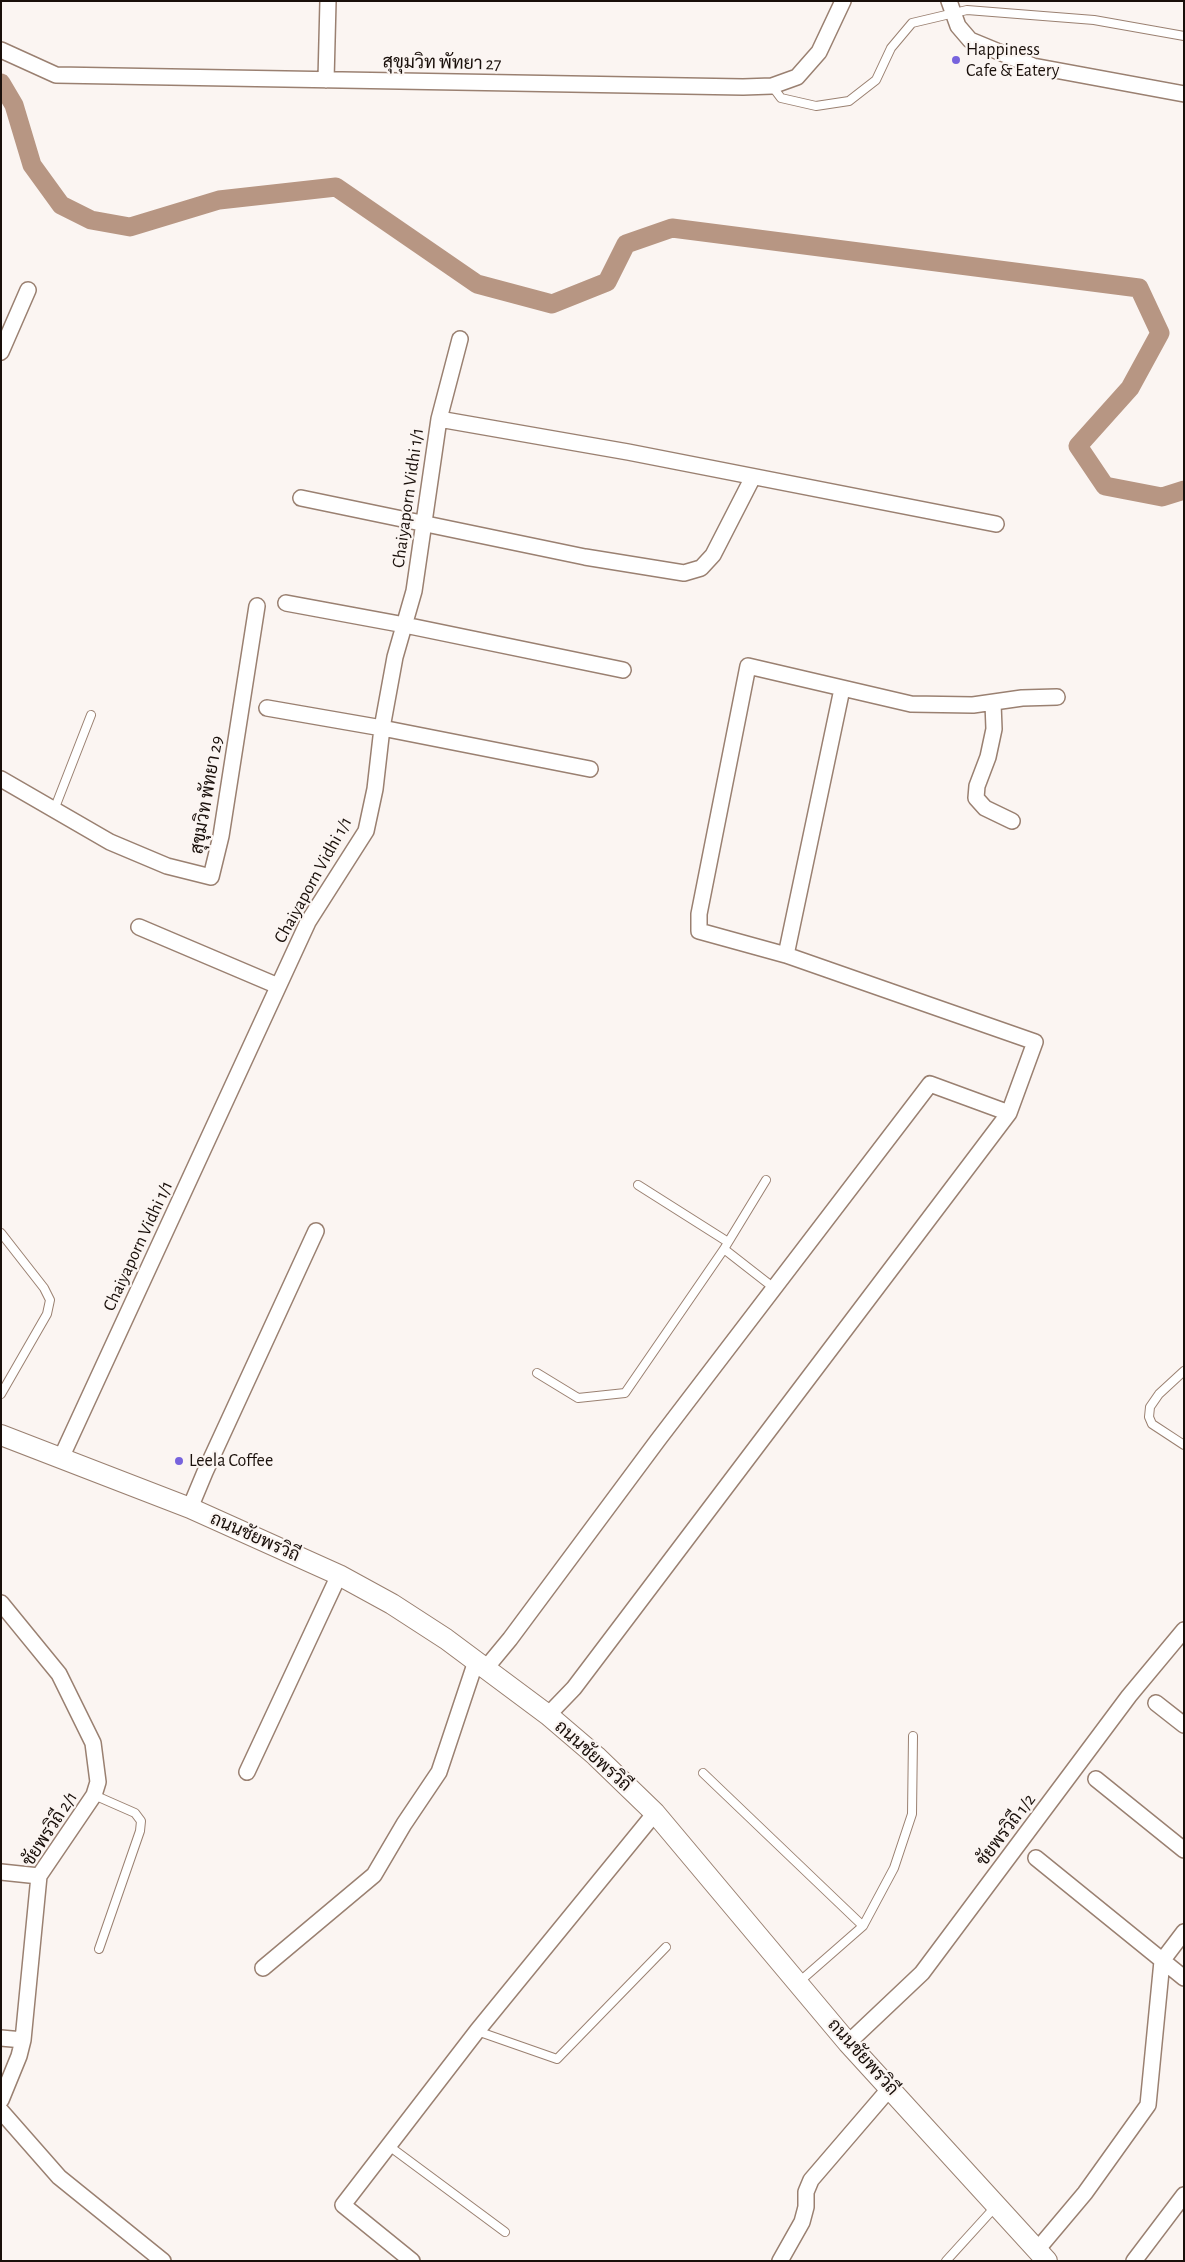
<!DOCTYPE html>
<meta charset="utf-8">
<style>
body{margin:0}
#map{position:relative;width:1185px;height:2262px;overflow:hidden;background:#fbf5f2;font-family:"Alegreya Sans",sans-serif}
canvas{display:block}
.frame{position:absolute;inset:0;border:2px solid #190f0a;pointer-events:none}
</style>
<div id="map">
<canvas width="1185" height="2262"></canvas>
<div class="frame"></div>
</div>
<script>
const g = document.querySelector('canvas').getContext('2d');
g.lineJoin = 'round';
const toPath = rows => new Path2D(rows.map(r => 'M' + r).join(''));
function trace(path, color, width, dash) { g.strokeStyle = color; g.lineWidth = width; g.lineCap = dash ? 'butt' : 'round'; g.setLineDash(dash || []); g.stroke(path); }
function drawText(font, color, halo, rows, align = 'center') {
  g.font = font + ' "Alegreya Sans",Sarabun,sans-serif'; g.lineWidth = 4.5; g.setLineDash([]); g.textBaseline = 'middle'; g.strokeStyle = halo; g.fillStyle = color; for (const [text, x, y, turn = 0] of rows) {
    g.save(); g.translate(x, y); g.rotate((+turn || 0) * Math.PI / 180); g.textAlign = isNaN(turn) ? turn : align; if (halo) g.strokeText(text, 0, 0); g.fillText(text, 0, 0); g.restore();
  }
}
const canal = toPath([
 [1,83,14,105,32,165,61,205,91,220,130,227,219,200,336,187,477,284,552,304,607,282,626,244,672,228,1139,288,1160,333,1130,388,1078,446,1105,486,1162,497,1184,490]
]);
const service = toPath([
 [772,86,781,98,816,106,849,101,876,80,891,48,912,23,967,10,1094,20,1184,36],
 [54,810,91,715],
 [638,1185,728,1242],
 [1,1233,44,1288,50,1300,47,1314,1,1394],
 [724,1249,774,1288],
 [1184,1371,1159,1394,1150,1407,1149,1417,1152,1424,1184,1445],
 [537,1373,578,1398,625,1393,724,1249,766,1180],
 [703,1773,863,1926],
 [94,1795,135,1813,141,1821,140,1831,99,1949],
 [799,1982,863,1926,894,1868,912,1814,913,1736],
 [477,2031,557,2059,666,1947],
 [389,2146,505,2232],
 [946,2261,996,2206]
]);
const minor = toPath([
 [949,1,958,26,970,40,1033,66,1184,94],
 [1,50,56,75,743,87,772,86,797,77,819,52,843,1],
 [326,80,328,1],
 [1,352,28,290],
 [439,419,628,452,996,524],
 [301,498,585,557,684,573,701,568,713,555,753,477],
 [286,603,405,625,623,670],
 [993,703,994,729,988,757,977,786,976,798,985,808,1012,821],
 [267,708,382,728,590,769],
 [1,779,110,842,167,866,211,877,221,836,257,606],
 [139,927,278,986],
 [786,955,842,689],
 [61,1458,308,922,366,831,375,789,382,728,395,657,414,591,439,419,460,339],
 [190,1508,205,1472,316,1231],
 [1,1603,59,1674,93,1743,98,1782,94,1795,39,1876,23,2040,19,2056,1,2100],
 [486,1668,510,1639,658,1440,930,1084,1009,1113],
 [1156,1703,1184,1725],
 [548,1715,574,1688,1009,1113,1035,1042,786,955,699,931,699,914,748,666,911,704,973,705,1022,698,1057,697],
 [247,1772,339,1575],
 [1096,1779,1184,1850],
 [1036,1858,1184,1978],
 [1,1872,39,1876],
 [263,1968,374,1875,404,1824,439,1772,476,1661],
 [1,2038,23,2040],
 [848,2043,922,1973,1129,1696,1184,1630],
 [1,2111,59,2177,163,2261],
 [1037,2250,1085,2193,1148,2105,1162,1961,1184,1932],
 [412,2261,343,2205,477,2031,655,1813],
 [780,2261,802,2222,806,2207,806,2192,811,2180,890,2088],
 [1134,2261,1184,2195]
]);
const secondary = toPath([
 [1,1435,190,1508,339,1575,392,1604,446,1639,548,1715,596,1756,655,1813,848,2043,1047,2261]
]);
const markers = [
 [956,60,5,"#7763dd"],
 [179,1461,5,"#7763dd"]
];
const poiNames = [
 ["Happiness",966,50],
 ["Cafe & Eatery",966,71],
 ["Leela Coffee",189,1461]
];
const streetNames = [
 ["สุขุมวิท พัทยา 27",442,63,1],
 ["Chaiyaporn Vidhi 1/1",408,498,-82],
 ["สุขุมวิท พัทยา 29",207,795,-80],
 ["Chaiyaporn Vidhi 1/1",313,880,-61],
 ["Chaiyaporn Vidhi 1/1",138,1246,-65],
 ["ถนนชัยพรวิถี",255,1537,24],
 ["ถนนชัยพรวิถี",593,1756,42],
 ["ชัยพรวิถี 2/1",50,1829,-57],
 ["ชัยพรวิถี 1/2",1006,1830,-53],
 ["ถนนชัยพรวิถี",863,2057,48]
];
trace(canal, '#b79683', 19);
trace(service, '#9a8071', 10);
trace(minor, '#9a8071', 18);
trace(secondary, '#9a8071', 22);
trace(service, '#fff', 8);
trace(minor, '#fff', 15);
trace(secondary, '#fff', 20);
for (const [x, y, r, color] of markers) { const dot = new Path2D(); dot.arc(x, y, r, 0, 2 * Math.PI); g.fillStyle = color; g.fill(dot); trace(dot, '#fbf5f2', 2); }
drawText('18px', '#190f0a', '#fbf5f2', poiNames, 'left');
drawText('18px', '#190f0a', '#fbf5f2', streetNames);
</script>
